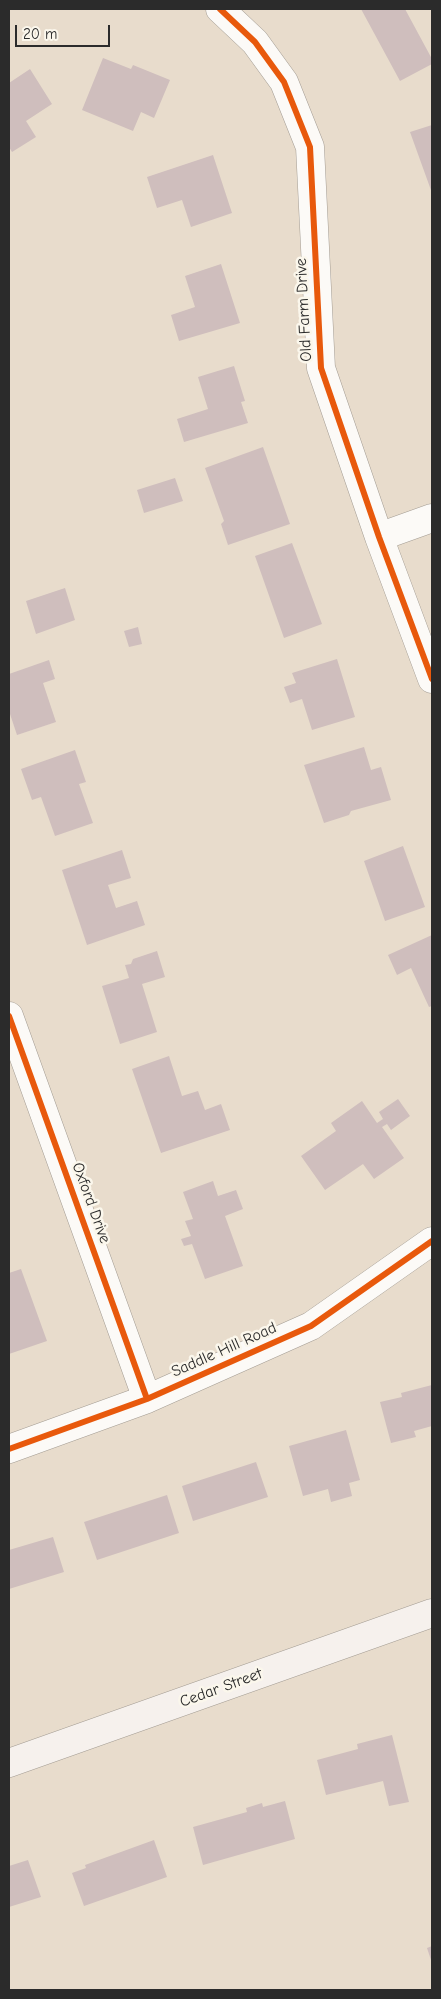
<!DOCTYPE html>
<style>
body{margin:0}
#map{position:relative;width:441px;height:1999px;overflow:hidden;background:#e8dccc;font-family:"Comic Neue",sans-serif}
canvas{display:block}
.frame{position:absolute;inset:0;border:10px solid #2b2b2b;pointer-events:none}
.scale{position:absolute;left:15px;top:25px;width:95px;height:22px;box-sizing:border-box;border:2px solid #2b2b2b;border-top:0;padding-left:6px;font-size:15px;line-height:18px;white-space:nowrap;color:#2b2b2b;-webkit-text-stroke:4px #fbf7ec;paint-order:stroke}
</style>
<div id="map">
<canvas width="441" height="1999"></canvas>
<div class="frame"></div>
<div class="scale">20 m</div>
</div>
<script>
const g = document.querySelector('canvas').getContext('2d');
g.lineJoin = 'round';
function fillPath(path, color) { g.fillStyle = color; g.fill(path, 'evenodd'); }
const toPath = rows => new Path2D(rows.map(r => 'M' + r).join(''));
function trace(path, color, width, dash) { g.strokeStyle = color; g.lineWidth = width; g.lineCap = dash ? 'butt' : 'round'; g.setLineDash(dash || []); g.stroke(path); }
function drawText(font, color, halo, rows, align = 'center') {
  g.font = font + ' "Comic Neue",sans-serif'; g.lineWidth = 5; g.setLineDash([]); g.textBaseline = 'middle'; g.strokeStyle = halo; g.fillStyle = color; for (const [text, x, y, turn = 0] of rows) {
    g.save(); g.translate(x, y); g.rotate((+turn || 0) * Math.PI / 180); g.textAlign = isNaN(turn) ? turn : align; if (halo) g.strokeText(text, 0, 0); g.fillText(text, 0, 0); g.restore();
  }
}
const building = toPath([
 [361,9,405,9,432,59,432,64,400,81],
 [103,58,131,69,133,65,170,80,154,118,141,112,133,131,82,110],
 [30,69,52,104,26,121,36,137,12,152,9,147,9,83],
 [432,125,432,193,410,132],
 [213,155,232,213,191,227,182,200,157,208,147,177],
 [221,264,240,323,179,341,171,315,195,307,185,276],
 [234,366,245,401,241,402,248,423,184,442,177,419,208,409,198,377],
 [263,447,290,524,228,545,221,524,224,521,205,468],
 [175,478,183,501,144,513,137,490],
 [292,543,322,624,284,638,255,556],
 [65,588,75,620,36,634,26,601],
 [138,627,142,644,129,647,124,631],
 [337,659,355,717,312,730,302,699,290,703,284,687,296,683,292,673],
 [49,660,55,679,43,683,56,722,17,735,9,711,9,674],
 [364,747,371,770,381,767,391,800,351,811,349,815,324,823,304,765],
 [75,750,86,782,79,784,93,823,55,836,41,797,32,800,21,769],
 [403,846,425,907,385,921,364,861],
 [122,850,131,878,108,885,116,908,137,901,145,925,87,945,62,870],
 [432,935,432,1006,429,1007,411,968,397,975,388,955],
 [157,951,165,977,142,984,157,1032,120,1044,102,986,129,978,125,965,131,964,133,959],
 [169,1056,182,1096,198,1091,205,1110,221,1104,230,1130,161,1153,132,1069],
 [398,1099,410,1116,391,1130,387,1124,382,1127,404,1158,374,1179,363,1164,325,1190,301,1156,336,1131,331,1123,362,1101,377,1123,383,1119,379,1112],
 [213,1181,218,1196,236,1190,243,1209,225,1216,243,1266,205,1279,192,1244,184,1246,181,1239,191,1236,185,1221,193,1219,183,1192],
 [21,1269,47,1341,9,1354,9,1273],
 [432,1385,432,1426,414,1431,416,1437,391,1443,380,1402,402,1397,401,1393],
 [346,1430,360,1480,349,1483,352,1496,331,1502,328,1489,303,1496,289,1446],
 [256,1462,268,1497,193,1521,182,1486],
 [167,1495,179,1533,97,1560,84,1522],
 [53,1537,64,1572,9,1589,9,1550],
 [392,1735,409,1802,389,1806,383,1781,326,1795,317,1760,358,1749,357,1744],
 [285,1801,295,1839,203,1865,193,1827,247,1812,246,1808,262,1803,263,1807],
 [154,1840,167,1877,84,1906,72,1873,86,1868,85,1865],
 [28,1860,41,1897,9,1907,9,1866],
 [432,1946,432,1963,427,1948]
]);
const minor = toPath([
 [220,9,255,42,284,82,310,147,321,368,379,537,432,679],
 [379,537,432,518],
 [9,1016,147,1399],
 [9,1449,147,1399,311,1326,432,1241]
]);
const secondary = toPath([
 [9,1763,432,1613]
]);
const cycleway = toPath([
 [220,9,255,42,284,82,310,147,321,368,379,537,432,679],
 [9,1016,147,1399],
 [9,1449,147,1399,311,1326,432,1241]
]);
const streetNames = [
 ["Old Farm Drive",304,310,-93],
 ["Oxford Drive",91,1203,70],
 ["Saddle Hill Road",224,1350,-24],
 ["Cedar Street",221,1688,-20]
];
fillPath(building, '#cfbebd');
trace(minor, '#a39c93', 29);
trace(secondary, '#a39c93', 29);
trace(minor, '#fcfaf7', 28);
trace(secondary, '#f6f1ed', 28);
trace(cycleway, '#e8590c', 6);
drawText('16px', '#2b2b2b', '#fbf7ec', streetNames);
</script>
